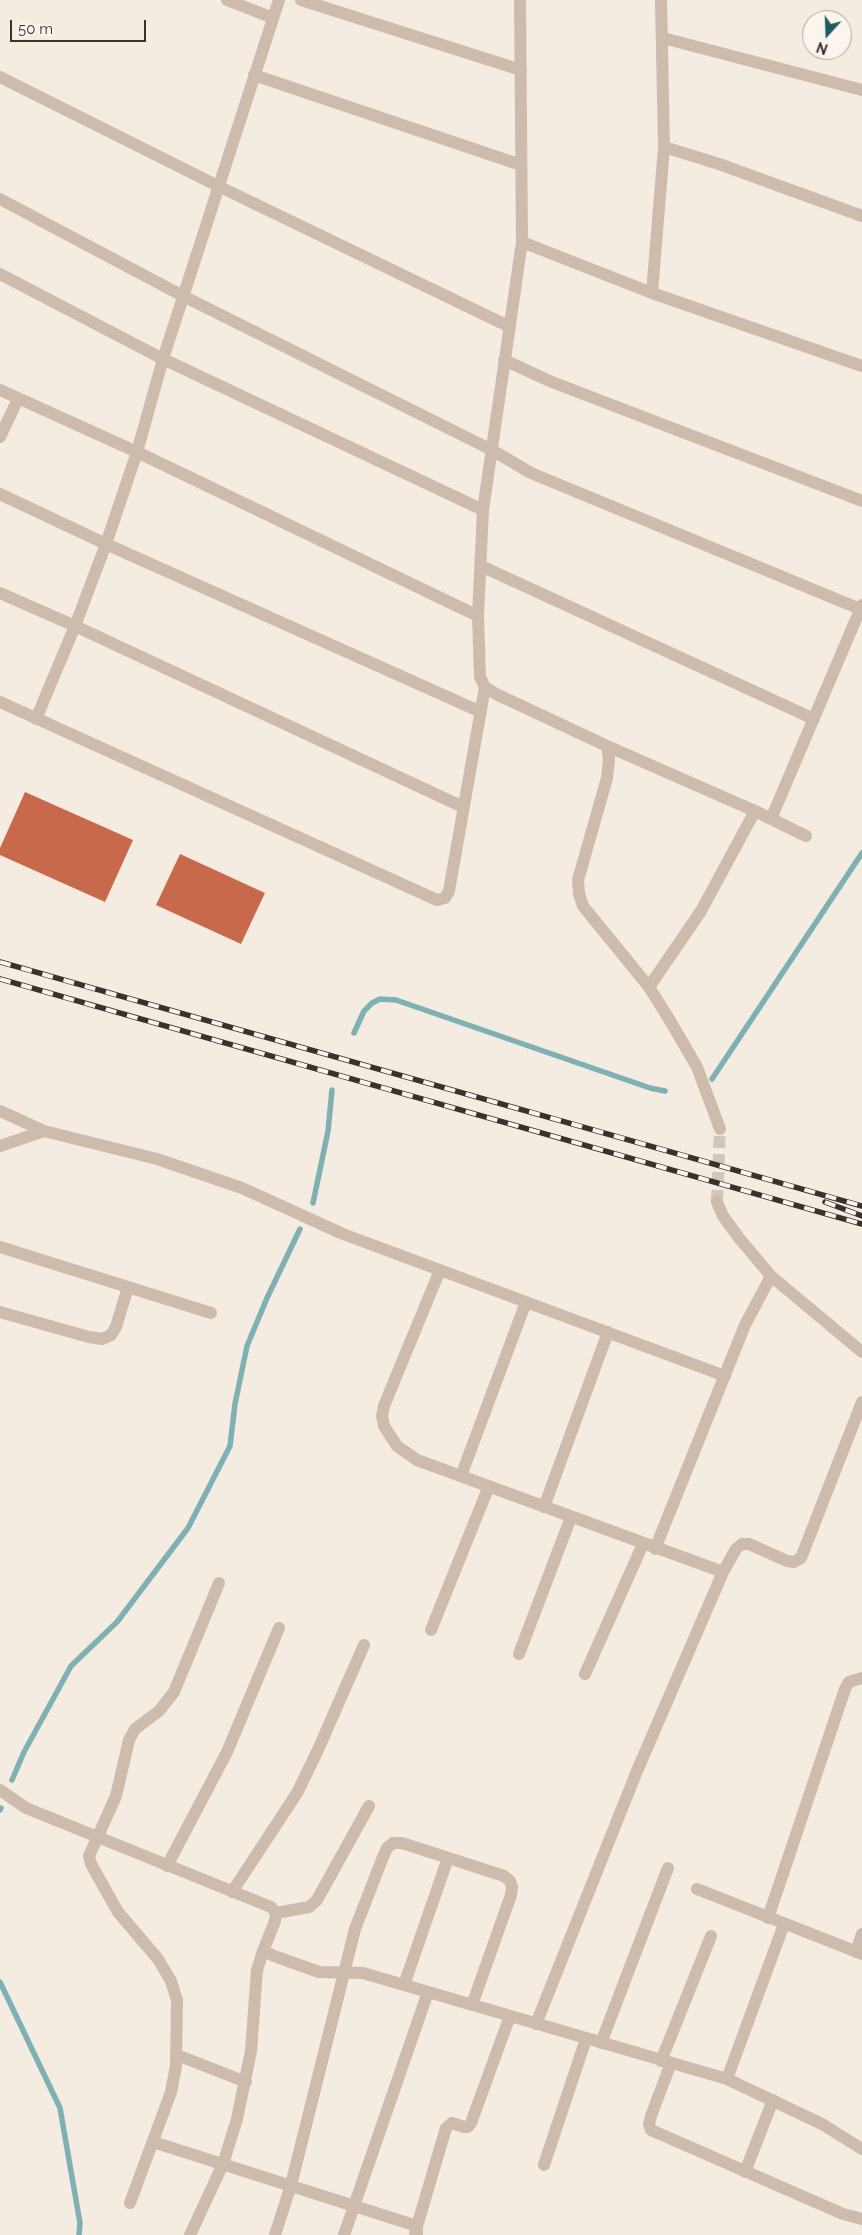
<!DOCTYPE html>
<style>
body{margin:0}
#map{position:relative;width:862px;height:2235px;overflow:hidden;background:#f4ebe1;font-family:Raleway,sans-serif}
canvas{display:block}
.north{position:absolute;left:802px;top:10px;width:50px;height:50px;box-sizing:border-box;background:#fbf5ee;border:1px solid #aea6a0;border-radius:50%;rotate:200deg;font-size:14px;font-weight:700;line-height:20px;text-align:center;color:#3b302b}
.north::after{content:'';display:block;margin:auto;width:18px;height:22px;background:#1f5a5e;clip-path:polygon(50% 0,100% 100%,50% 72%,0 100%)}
.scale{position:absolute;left:10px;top:20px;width:136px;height:22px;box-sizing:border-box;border:2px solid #3b302b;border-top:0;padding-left:6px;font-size:15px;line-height:18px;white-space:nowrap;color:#3b302b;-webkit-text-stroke:4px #fbf5ee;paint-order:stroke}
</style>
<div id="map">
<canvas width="862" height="2235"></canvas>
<div class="north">N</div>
<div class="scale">50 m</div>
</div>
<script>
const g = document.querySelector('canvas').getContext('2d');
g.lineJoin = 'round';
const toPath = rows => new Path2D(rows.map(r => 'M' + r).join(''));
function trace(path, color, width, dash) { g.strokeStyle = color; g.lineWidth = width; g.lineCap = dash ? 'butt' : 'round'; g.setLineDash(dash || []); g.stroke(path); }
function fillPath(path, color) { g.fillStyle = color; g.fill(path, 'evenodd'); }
const stream = toPath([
 [354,1033,364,1011,372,1003,380,999,396,1000,650,1088,665,1091],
 [712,1079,862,853],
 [313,1203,328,1131,332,1090],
 [12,1780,24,1752,71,1666,117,1622,188,1528,230,1446,235,1404,247,1346,267,1298,300,1229],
 [0,1810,1,1808],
 [0,1982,60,2108,80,2223,79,2235]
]);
const building = toPath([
 [25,792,133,840,105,902,0,855,0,848],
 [180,854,265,893,241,944,156,905]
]);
const minorTunnel = toPath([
 [717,1202,720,1129]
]);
const minor = toPath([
 [227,0,273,18],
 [301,0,521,70],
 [520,0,522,242,483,510,478,616,480,677,485,687,496,694,607,746,609,759,607,778,578,880,579,894,583,906,649,987,669,1019,697,1067,720,1129],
 [661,0,664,147,719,164,862,216],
 [663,38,862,90],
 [254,75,521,165],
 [0,77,218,186,508,326],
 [0,199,183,296,492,450,531,473,860,609],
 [522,242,652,293,862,366],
 [0,274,163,359,483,510],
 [652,293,664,147],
 [504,360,552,382,862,501],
 [0,390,137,452,478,616],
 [0,437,18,399],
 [0,494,106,544,481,712],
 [481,566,814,719],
 [0,593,75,626,463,807],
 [0,702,437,900,445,898,449,891,485,687],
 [36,719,75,626,106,544,137,452,163,359,279,0],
 [607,746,755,811,806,836],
 [771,819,862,605],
 [649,987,701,911,755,811],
 [0,1111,44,1131,157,1159,242,1188,343,1234,725,1376],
 [0,1146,44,1131],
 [717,1202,723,1216,739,1238,771,1276,862,1352],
 [0,1247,211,1313],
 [440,1270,384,1406,382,1416,384,1426,397,1446,417,1460,723,1572],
 [0,1312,89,1337,102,1339,111,1335,116,1327,128,1287],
 [461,1476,526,1302],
 [544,1507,608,1332],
 [655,1549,745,1325,771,1276],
 [431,1630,489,1486],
 [519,1654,571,1517],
 [585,1674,643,1544],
 [0,1790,26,1808,271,1907,276,1913,275,1921,263,1951,274,1956,319,1972,363,1973,727,2079,822,2124,862,2149],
 [167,1866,227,1752,279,1628],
 [697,1889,862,1954],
 [232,1892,297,1793,317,1752,364,1645],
 [276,1913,309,1907,317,1900,369,1806],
 [768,1918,845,1689,849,1682,862,1678],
 [856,1952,862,1934],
 [404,1985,448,1858],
 [536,2024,637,1771,723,1572,736,1549,742,1544,749,1544,787,1561,794,1562,801,1558,862,1402],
 [601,2043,668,1868],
 [177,2055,246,2082],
 [661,2061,711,1936],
 [671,2063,651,2116,649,2124,651,2130,843,2214,862,2219],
 [727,2079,784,1924],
 [153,2142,417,2226,417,2235],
 [544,2165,586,2039],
 [745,2172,773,2100],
 [130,2203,171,2092,176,2066,177,2000,171,1981,158,1959,118,1912,91,1864,89,1856,116,1796,129,1740,135,1729,159,1711,174,1692,219,1583],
 [415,2233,446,2128,452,2123,464,2127,468,2127,471,2123,510,2016],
 [190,2235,223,2164,237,2119,251,2051,257,1970,263,1951],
 [275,2235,291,2185,355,1929,383,1857,387,1848,393,1843,402,1843,504,1876,510,1881,512,1887,511,1895,472,2005],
 [344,2235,428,1992]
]);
const rail = toPath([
 [0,962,862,1206],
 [0,979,862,1224],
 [825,1202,862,1216]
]);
trace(stream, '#7fb0b2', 5.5);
fillPath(building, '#c8694b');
trace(minorTunnel, '#cfc6bd', 12, [12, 6]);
trace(minor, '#cdbbac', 12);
trace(rail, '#3b302b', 5.5);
trace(rail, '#fbf5ee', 4, [11]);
</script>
